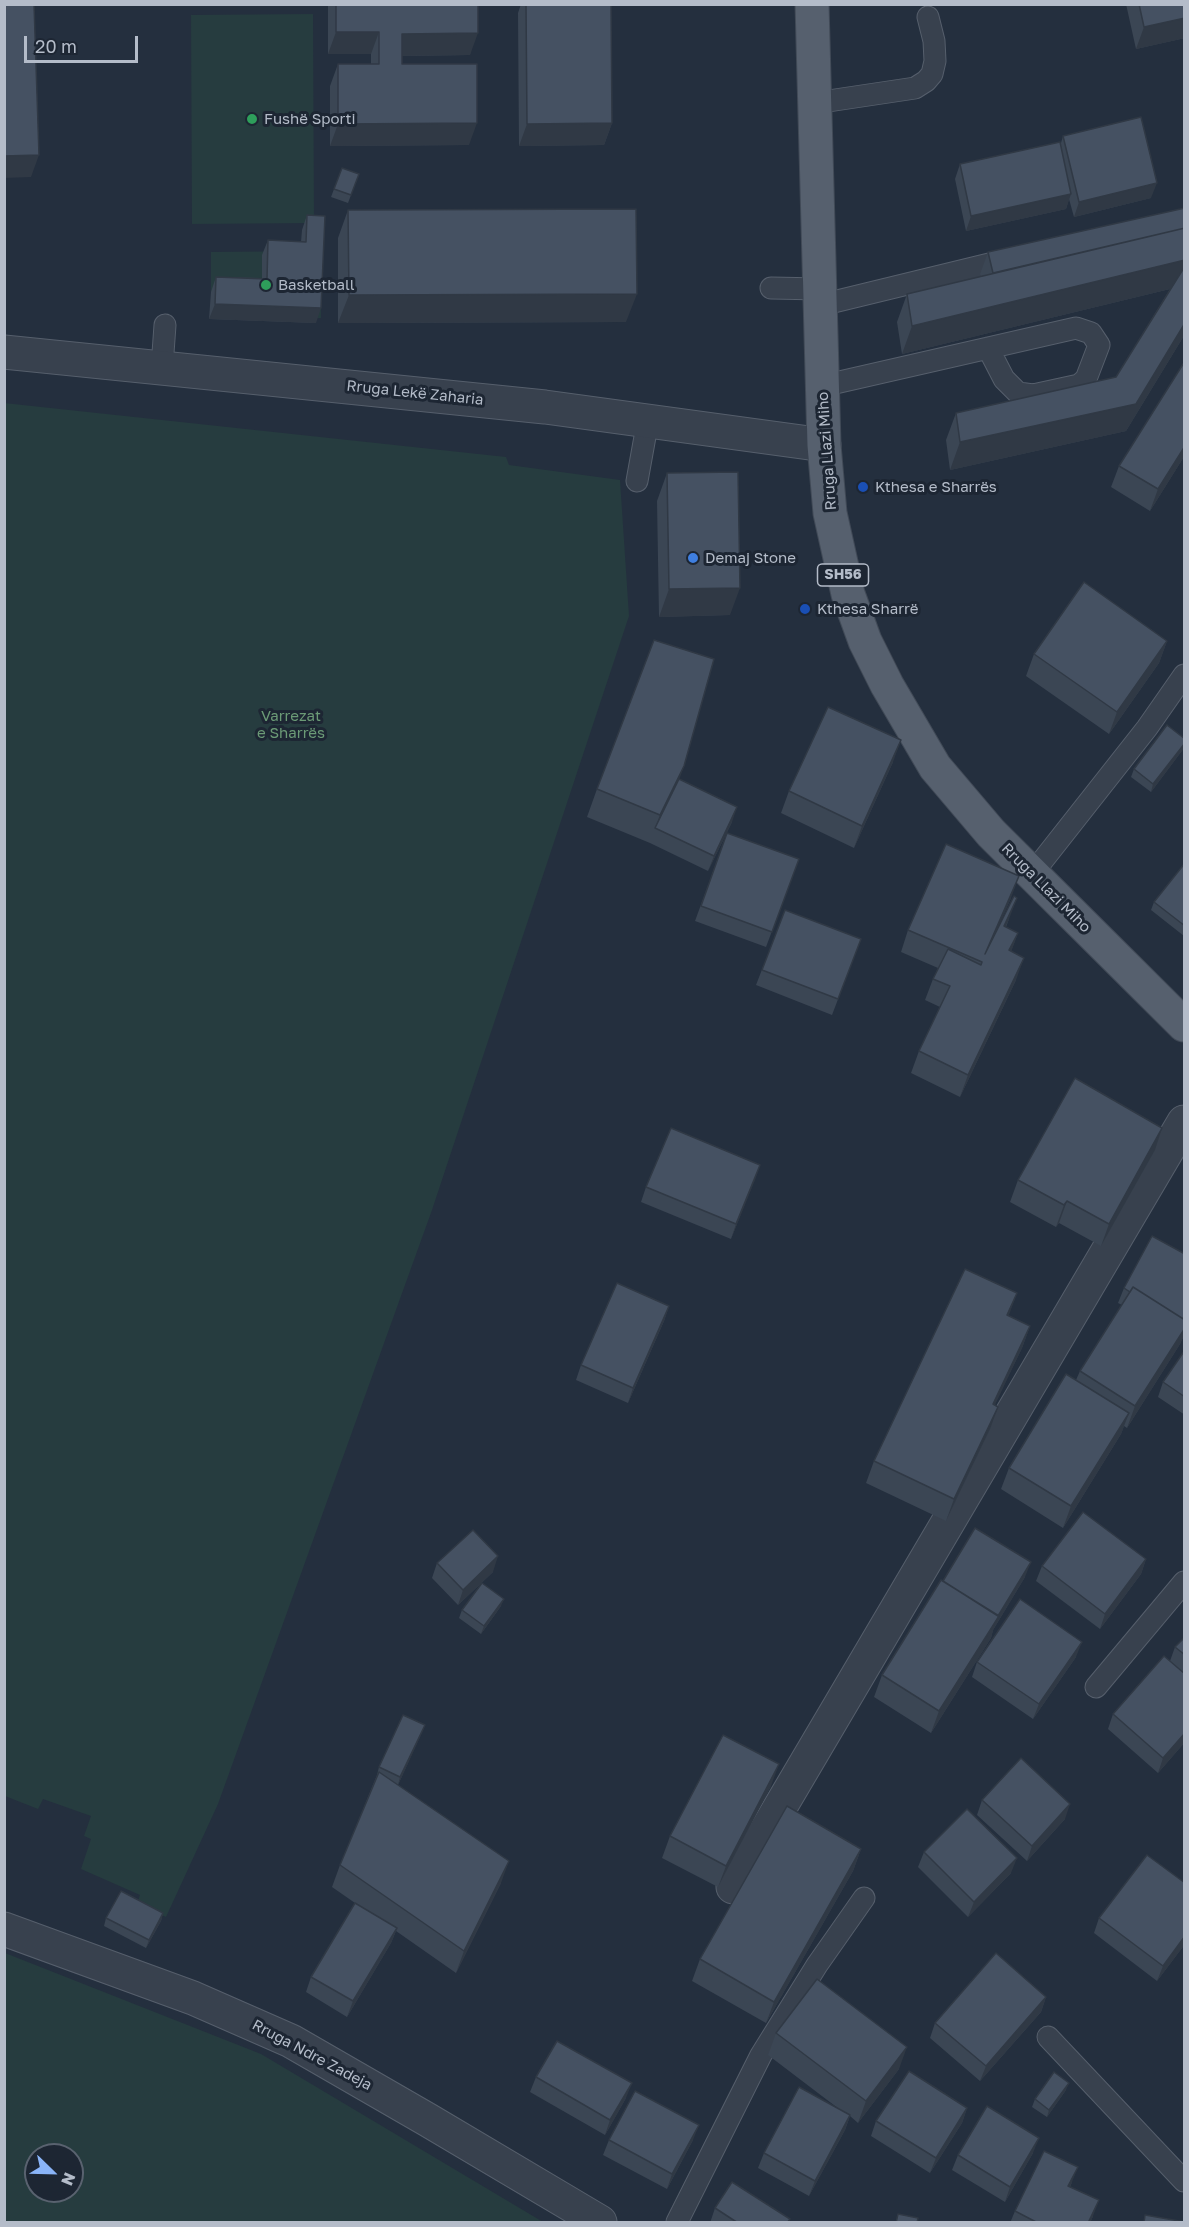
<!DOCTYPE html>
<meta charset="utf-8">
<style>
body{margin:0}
#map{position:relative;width:1189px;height:2227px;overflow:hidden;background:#242f3e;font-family:"Golos Text",sans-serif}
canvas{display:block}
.frame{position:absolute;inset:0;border:6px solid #b4bcc9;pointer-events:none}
.north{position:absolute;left:24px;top:2143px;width:60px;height:60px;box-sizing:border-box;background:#1d2633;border:2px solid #59626f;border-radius:50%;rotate:113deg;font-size:16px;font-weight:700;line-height:24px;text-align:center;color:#b4bcc9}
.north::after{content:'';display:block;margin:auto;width:21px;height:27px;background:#8ab4f8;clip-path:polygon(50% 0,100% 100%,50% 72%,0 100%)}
.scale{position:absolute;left:24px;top:36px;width:114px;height:27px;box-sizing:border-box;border:3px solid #b4bcc9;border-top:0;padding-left:8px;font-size:18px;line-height:21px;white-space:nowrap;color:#b4bcc9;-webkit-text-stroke:4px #1d2633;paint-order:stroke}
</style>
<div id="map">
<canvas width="1189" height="2227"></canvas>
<div class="frame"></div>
<div class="north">N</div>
<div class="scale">20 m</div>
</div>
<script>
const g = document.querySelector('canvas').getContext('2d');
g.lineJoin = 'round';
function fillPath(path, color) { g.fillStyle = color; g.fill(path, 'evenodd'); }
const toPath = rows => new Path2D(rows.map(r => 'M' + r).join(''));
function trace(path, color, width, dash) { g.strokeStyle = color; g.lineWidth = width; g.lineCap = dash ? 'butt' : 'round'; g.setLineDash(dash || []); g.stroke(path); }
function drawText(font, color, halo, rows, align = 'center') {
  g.font = font + ' "Golos Text",sans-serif'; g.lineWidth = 6; g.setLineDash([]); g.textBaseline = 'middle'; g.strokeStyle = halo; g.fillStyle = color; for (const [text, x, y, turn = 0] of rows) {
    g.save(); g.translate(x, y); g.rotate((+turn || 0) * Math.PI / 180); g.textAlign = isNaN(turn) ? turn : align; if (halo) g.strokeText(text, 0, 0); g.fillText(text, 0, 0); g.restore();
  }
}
const green = toPath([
 [313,14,314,223,192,224,191,15],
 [320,251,321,318,211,318,211,252],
 [4,403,506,457,509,465,620,480,629,616,432,1210,218,1804,166,1917,137,1904,140,1895,81,1869,91,1839,84,1836,91,1816,43,1799,38,1809,5,1796],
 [5,1953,261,2054,543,2222,5,2222],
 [36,2155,72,2155,72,2191,36,2191]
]);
const lane = toPath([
 [815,103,915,88,926,81,932,74,935,61,934,41,928,17],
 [771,288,821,289],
 [821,305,1010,259],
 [162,367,165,325],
 [822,386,1076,328,1091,333,1099,345,1086,379,1079,385,1033,395,1018,393,1004,379,988,348],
 [637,481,648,420],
 [1032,874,1147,728,1184,675],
 [1096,1687,1184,1582],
 [1048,2037,1184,2181],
 [677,2222,761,2055,817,1965,864,1898]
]);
const street = toPath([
 [4,352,545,407,824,445],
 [733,1887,1184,1122],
 [4,1929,193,1998,291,2041,428,2120,600,2222]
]);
const primary = toPath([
 [812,4,824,445,830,513,848,594,865,641,887,685,935,767,991,833,1184,1025]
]);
const wall = toPath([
 [328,4,478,4,470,55,402,56,402,64,469,145,330,146,330,86,338,64,371,64,371,54,328,54],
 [521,4,611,4,612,123,604,145,519,146,518,13],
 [1126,4,1185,4,1185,38,1136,49],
 [1063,136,1151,198,1074,217,1069,199,1066,209,966,231,955,179,960,164,1061,143],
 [342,168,359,174,348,203,331,197],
 [1185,208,1185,334,1126,431,950,470,946,440,956,413,1116,377,1170,289,902,354,897,322,907,294,981,276,980,274,988,252],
 [348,210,626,322,338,323,338,238],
 [307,215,316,323,209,319,211,292,216,277,262,278,262,255,268,240,301,242,302,230],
 [1185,361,1185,455,1150,511,1111,487,1119,466],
 [667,473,730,615,659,617,657,501],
 [1167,641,1159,663,1109,734,1026,676,1034,654],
 [1185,739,1184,748,1151,792,1131,777,1134,769],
 [893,762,854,848,781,813,789,791],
 [679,779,732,822,708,871,650,843,587,817,597,789],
 [727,833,799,859,766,947,695,921],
 [1185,863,1184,936,1151,910,1154,902],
 [1011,898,998,927,1009,919,1006,927,1018,933,1011,951,1016,980,960,1097,911,1073,919,1051,940,1007,925,1000,933,979,938,968,901,952,908,930],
 [785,910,861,939,832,1015,756,985],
 [1155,1150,1101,1246,1059,1223,1056,1227,1010,1202,1018,1180],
 [760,1165,731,1239,641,1202,646,1187],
 [1185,1254,1185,1333,1180,1344,1127,1428,1124,1426,1121,1434,1063,1528,1001,1489,1009,1468,1076,1380,1080,1371,1122,1305,1118,1303,1124,1288],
 [669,1306,664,1321,628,1403,576,1380,581,1365],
 [1009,1316,1030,1326,1022,1348,994,1405,990,1429,946,1521,866,1483,874,1461],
 [1185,1350,1185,1415,1158,1397,1163,1382],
 [1146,1559,1141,1574,1100,1629,1036,1581,1042,1566],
 [437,1563,493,1572,458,1605,432,1578],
 [1025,1577,993,1630,991,1638,931,1733,874,1697,882,1675,943,1581],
 [501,1606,481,1634,459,1618,462,1610],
 [1185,1637,1185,1742,1158,1773,1108,1729,1113,1714,1170,1661,1175,1647],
 [1076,1657,1033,1719,972,1677,977,1662],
 [425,1725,398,1785,501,1883,456,1973,396,1931,391,1943,347,2017,306,1992,311,1977,355,1903,332,1887,340,1865,377,1775,379,1767],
 [771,1786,718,1887,662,1858,670,1836],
 [982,1800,1065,1819,1027,1861,977,1815],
 [861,1849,853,1871,766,2023,692,1981,700,1959],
 [924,1852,1011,1873,968,1917,918,1867],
 [1185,1883,1185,1944,1157,1981,1094,1933,1099,1918],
 [163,1913,161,1921,146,1948,104,1926,106,1918],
 [1046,1997,1041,2012,980,2081,930,2038,935,2023],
 [776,2033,899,2069,858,2123,850,2116,845,2130,809,2196,758,2168,764,2153,839,2109,768,2055],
 [536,2077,626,2098,605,2135,530,2092],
 [1066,2090,1047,2117,1032,2107,1035,2099],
 [967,2108,962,2123,930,2173,871,2136,876,2121],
 [609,2140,693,2140,667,2189,603,2155],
 [1033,2153,1005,2202,952,2170,958,2155],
 [1072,2182,1070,2187,1093,2216,1090,2223,1010,2223,1015,2211],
 [715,2208,790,2219,788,2223,710,2223]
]);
const shadedWall = toPath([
 [1185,18,1185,38,1136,49,1144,27],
 [336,32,379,32,371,54,328,54],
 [478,33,470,55,394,56,402,34],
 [477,123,469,145,330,146,338,124],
 [612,123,604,145,519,146,527,124],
 [39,155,31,177,4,178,4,156],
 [1157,183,1151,198,1074,217,1079,202],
 [1071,194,1066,209,966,231,971,216],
 [1185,260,1185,271,1178,287,902,354,912,326],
 [637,294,626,322,338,323,349,295],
 [215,304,321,308,316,323,209,319],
 [1185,323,1185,334,1126,431,950,470,960,442,1136,404],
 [1185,446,1185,455,1150,511,1158,489],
 [740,588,730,615,659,617,669,589],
 [1167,641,1159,663,1109,734,1117,712],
 [901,740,893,762,854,848,862,826],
 [1185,743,1184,748,1151,792,1153,784],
 [684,766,674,794,655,828,660,815],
 [737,807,732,822,708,871,714,856],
 [1019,876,1011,898,978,973,985,954],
 [1017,898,1009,919,996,948,1004,926],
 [1018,933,1010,955,1009,950],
 [1024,958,1016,980,960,1097,968,1075],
 [1162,1128,1155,1150,1101,1246,1109,1224],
 [760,1165,755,1180,731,1239,736,1224],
 [1067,1201,1059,1223,1056,1227,1064,1205],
 [1017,1293,1009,1315,999,1337,1007,1315],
 [669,1306,664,1321,628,1403,633,1388],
 [1185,1324,1185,1333,1180,1344,1127,1428,1135,1406],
 [1030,1326,1022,1348,985,1426,993,1404],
 [998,1407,990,1429,946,1521,954,1499],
 [1129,1413,1121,1434,1063,1528,1071,1506],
 [498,1556,493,1572,458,1605,463,1590],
 [1146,1559,1141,1574,1100,1629,1105,1614],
 [1031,1562,1025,1577,993,1630,991,1638,931,1733,939,1711],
 [504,1599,501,1606,481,1634,484,1626],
 [1082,1642,1076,1657,1033,1719,1039,1704],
 [425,1725,422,1733,398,1785,400,1777],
 [1185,1733,1185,1742,1158,1773,1163,1758],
 [779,1764,771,1786,718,1887,726,1866],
 [1070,1804,1065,1819,1027,1861,1032,1846],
 [861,1849,853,1871,766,2023,774,2002],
 [1017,1858,1011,1873,968,1917,974,1902],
 [509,1861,501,1883,456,1973,464,1951],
 [163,1913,161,1921,146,1948,149,1940],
 [397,1928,391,1943,347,2017,353,2001],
 [1185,1936,1185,1944,1157,1981,1163,1966],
 [1046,1997,1041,2012,980,2081,986,2066],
 [907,2047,899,2069,858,2123,866,2101],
 [632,2083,626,2098,605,2135,610,2120],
 [1069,2083,1066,2090,1047,2117,1049,2110],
 [967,2108,962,2123,930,2173,936,2158],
 [850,2115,845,2130,809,2196,815,2181],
 [699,2125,693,2140,667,2189,672,2174],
 [1039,2138,1033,2153,1005,2202,1010,2187],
 [1078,2167,1072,2182,1063,2201,1068,2186],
 [1099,2200,1093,2216,1090,2223,1088,2223]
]);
const building = toPath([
 [4,4,34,4,39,155,4,156,4,4],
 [336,4,478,4,478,33,402,34,402,64,477,64,477,123,338,124,338,64,379,64,379,32,336,32,336,4],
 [526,4,611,4,612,123,527,124,526,4],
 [1139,4,1185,4,1185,18,1144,27,1139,4],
 [1141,117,1157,183,1079,202,1063,136,1141,117],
 [1060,142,1071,194,971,216,960,164,1060,142],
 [342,168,359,174,351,195,334,189,342,168],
 [1185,208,1185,228,993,273,988,252,1185,208],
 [636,209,637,294,349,295,348,210,636,209],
 [307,215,325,216,321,308,215,304,216,277,267,279,268,240,306,242,307,215],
 [1185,228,1185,260,912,326,907,294,1185,228],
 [1185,266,1185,323,1136,404,960,442,956,413,1116,377,1185,266],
 [1185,361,1185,446,1158,489,1119,466,1185,361],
 [738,472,740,588,669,589,667,473,738,472],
 [1084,582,1167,641,1117,712,1034,654,1084,582],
 [654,640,714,659,684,766,660,815,597,789,654,640],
 [828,707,901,740,862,826,789,791,828,707],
 [1167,725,1185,739,1185,743,1153,784,1134,769,1167,725],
 [679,779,737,807,714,856,655,828,679,779],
 [727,833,799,859,772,932,701,906,727,833],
 [946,844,1019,876,985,954,1014,896,1017,898,1004,926,1018,933,1009,950,1024,958,968,1075,919,1051,950,986,933,979,948,949,981,965,982,962,908,930,946,844],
 [1185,863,1185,926,1154,902,1185,863],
 [785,910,861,939,838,999,762,970,785,910],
 [1075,1078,1162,1128,1109,1224,1067,1201,1064,1205,1018,1180,1075,1078],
 [671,1128,760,1165,736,1224,646,1187,671,1128],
 [1152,1236,1185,1254,1185,1320,1133,1287,1130,1292,1124,1288,1152,1236],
 [965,1269,1017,1293,1007,1315,1030,1326,993,1404,998,1407,954,1499,874,1461,965,1269],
 [617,1283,669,1306,633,1388,581,1365,617,1283],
 [1133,1287,1185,1320,1185,1328,1135,1406,1080,1371,1133,1287],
 [1185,1350,1185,1397,1163,1382,1185,1350],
 [1066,1374,1129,1413,1071,1506,1009,1468,1066,1374],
 [1083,1512,1146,1559,1105,1614,1042,1566,1083,1512],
 [975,1528,1031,1562,998,1616,943,1581,975,1528],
 [473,1530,498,1556,463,1590,437,1563,473,1530],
 [941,1580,999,1616,939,1711,882,1675,941,1580],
 [482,1583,504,1599,484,1626,462,1610,482,1583],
 [1020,1599,1082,1642,1039,1704,977,1662,1020,1599],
 [1185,1637,1185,1655,1175,1647,1185,1637],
 [1164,1656,1185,1674,1185,1733,1163,1758,1113,1714,1164,1656],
 [403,1715,425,1725,400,1777,379,1767,403,1715],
 [723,1735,779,1764,726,1866,670,1836,723,1735],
 [1021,1758,1070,1804,1032,1846,982,1800,1021,1758],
 [379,1772,509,1861,464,1951,340,1865,379,1772],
 [787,1806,861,1849,774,2002,700,1959,787,1806],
 [967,1809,1017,1858,974,1902,924,1852,967,1809],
 [1147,1855,1185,1883,1185,1936,1163,1966,1099,1918,1147,1855],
 [121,1891,163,1913,149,1940,106,1918,121,1891],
 [355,1903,397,1928,353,2001,311,1977,355,1903],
 [996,1953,1046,1997,986,2066,935,2023,996,1953],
 [817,1979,907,2047,866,2101,776,2033,817,1979],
 [557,2041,632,2083,610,2120,536,2077,557,2041],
 [909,2071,967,2108,936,2158,876,2121,909,2071],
 [1054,2072,1069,2083,1049,2110,1035,2099,1054,2072],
 [799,2087,850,2115,815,2181,764,2153,799,2087],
 [635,2091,699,2125,672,2174,609,2140,635,2091],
 [987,2106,1039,2138,1010,2187,958,2155,987,2106],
 [1044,2151,1078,2167,1068,2186,1099,2200,1088,2223,1038,2223,1015,2211,1044,2151],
 [732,2182,790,2219,787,2223,738,2223,715,2208,732,2182],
 [898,2214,918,2218,917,2223,896,2223,898,2214],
 [1145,2215,1185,2222,1185,2223,1144,2223,1145,2215]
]);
const markers = [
 [252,119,6,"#2e9e5b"],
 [266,285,6,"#2e9e5b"],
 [863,487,6,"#1a4fb4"],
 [693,558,6,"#3f7fe0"],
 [805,609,6,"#1a4fb4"]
];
const shields = [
 [843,575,51]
];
const shieldNames = [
 ["SH56",843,575]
];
const poiNames = [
 ["Fushë Sporti",264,119],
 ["Basketball",278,285],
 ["Kthesa e Sharrës",875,487],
 ["Demaj Stone",705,558],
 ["Kthesa Sharrë",817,609]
];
const streetNames = [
 ["Rruga Lekë Zaharia",415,393,6],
 ["Rruga Llazi Miho",827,451,-94],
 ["Rruga Llazi Miho",1046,888,45],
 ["Rruga Ndre Zadeja",312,2055,28]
];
const parkNames = [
 ["Varrezat",291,716],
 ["e Sharrës",291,733]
];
fillPath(green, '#263c3f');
trace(lane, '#565f6c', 23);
trace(street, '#565f6c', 35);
trace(primary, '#414a57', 35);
trace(lane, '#38414e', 21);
trace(street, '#38414e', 33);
trace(primary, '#56606e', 33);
fillPath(wall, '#3b4654');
fillPath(shadedWall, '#303945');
fillPath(building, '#455162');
trace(building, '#303945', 1.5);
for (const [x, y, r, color] of markers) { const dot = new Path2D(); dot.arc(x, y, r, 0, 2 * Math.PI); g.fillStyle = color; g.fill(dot); trace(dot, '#1d2633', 2); }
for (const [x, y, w] of shields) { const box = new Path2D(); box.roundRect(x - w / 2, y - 11, w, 22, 4.5); g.fillStyle = '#1d2633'; g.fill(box); trace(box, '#b4bcc9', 1.5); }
drawText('bold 14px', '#b4bcc9', null, shieldNames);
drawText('15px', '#b4bcc9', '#1d2633', poiNames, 'left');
drawText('15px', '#b4bcc9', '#1d2633', streetNames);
drawText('15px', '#6b9a76', '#1d2633', parkNames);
</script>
